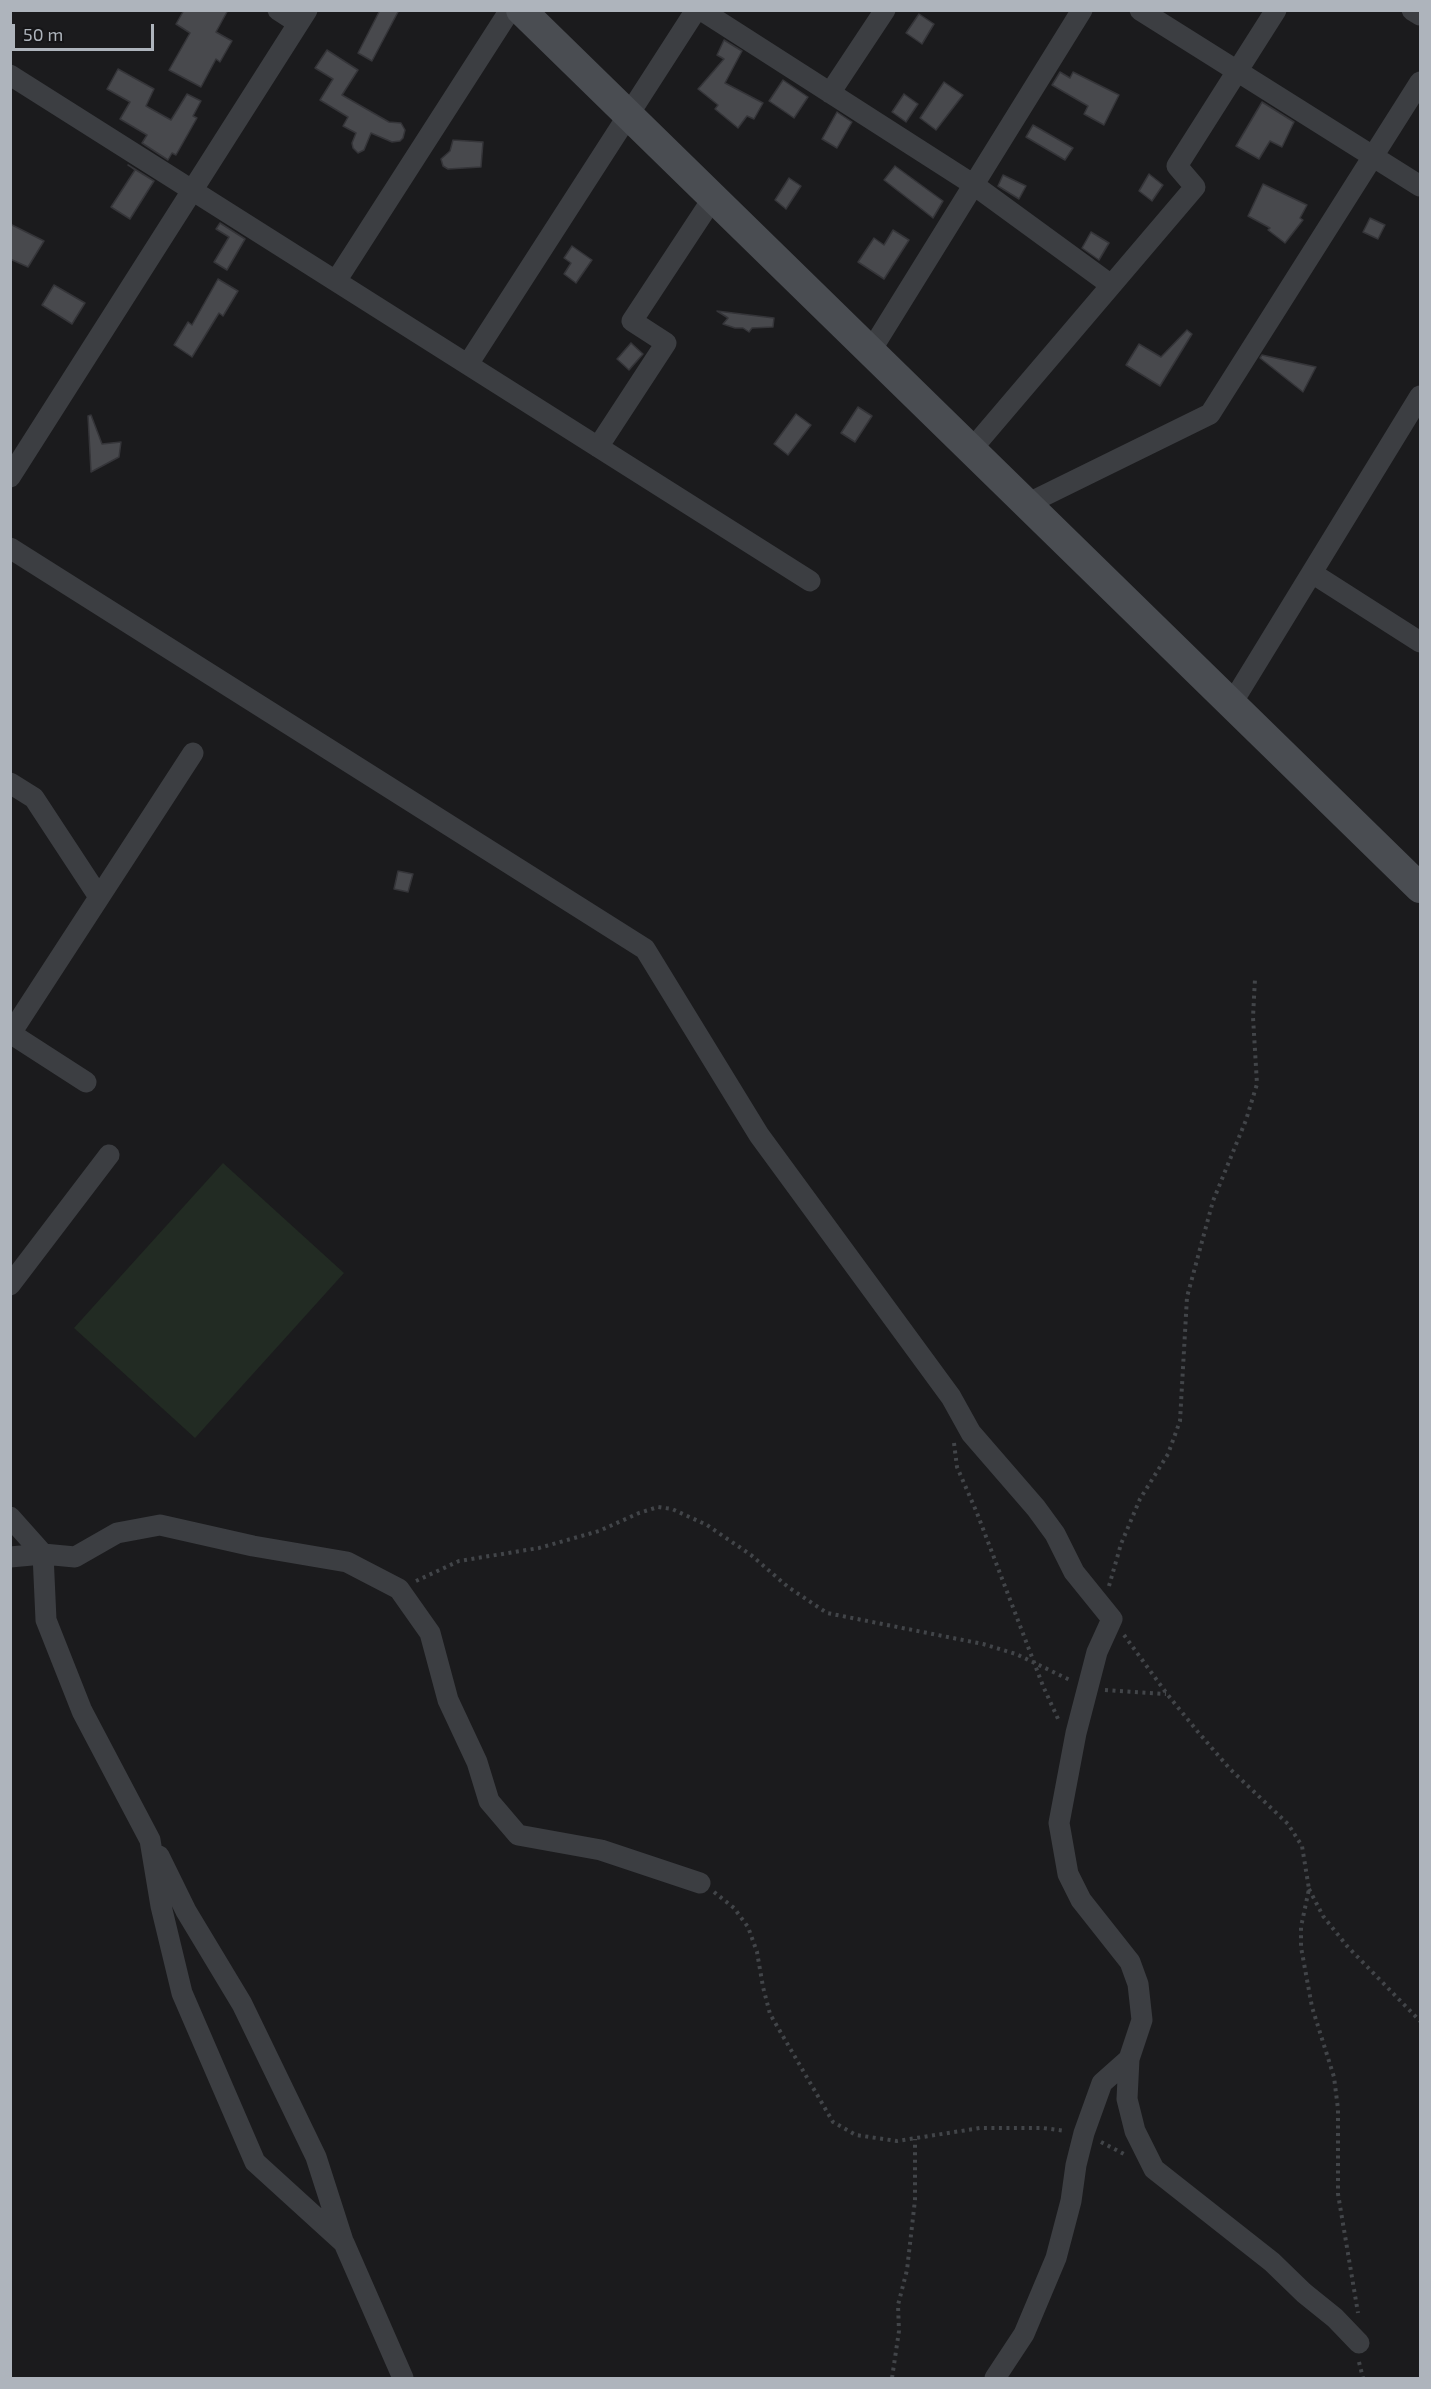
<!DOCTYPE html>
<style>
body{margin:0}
#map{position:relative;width:1431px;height:2389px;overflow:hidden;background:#1b1b1d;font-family:"Exo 2",sans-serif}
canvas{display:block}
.frame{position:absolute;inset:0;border:12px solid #aeb4bc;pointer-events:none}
.scale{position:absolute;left:12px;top:24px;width:142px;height:27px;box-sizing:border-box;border:3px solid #aeb4bc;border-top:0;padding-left:8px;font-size:18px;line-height:21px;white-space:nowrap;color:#aeb4bc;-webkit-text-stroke:4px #161618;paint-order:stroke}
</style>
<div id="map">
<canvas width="1431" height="2389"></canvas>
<div class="frame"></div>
<div class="scale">50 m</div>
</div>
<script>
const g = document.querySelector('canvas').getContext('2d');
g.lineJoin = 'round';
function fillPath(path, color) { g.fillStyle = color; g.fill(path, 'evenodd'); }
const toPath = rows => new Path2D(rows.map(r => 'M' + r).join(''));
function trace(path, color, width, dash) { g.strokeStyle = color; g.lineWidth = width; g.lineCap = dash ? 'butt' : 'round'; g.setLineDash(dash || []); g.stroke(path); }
const green = toPath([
 [223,1163,344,1273,195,1438,74,1328]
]);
const building = toPath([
 [184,10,228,10,216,32,232,41,220,62,216,59,201,87,169,70,190,33,176,24,184,10],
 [380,10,399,10,372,61,358,53,380,10],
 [919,14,934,24,922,44,906,33,919,14],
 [724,40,742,51,725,83,763,103,754,119,747,116,738,128,715,109,718,105,698,89,724,59,717,55,724,40],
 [327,50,358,70,342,95,389,122,401,123,405,130,403,138,400,141,392,142,371,133,364,150,358,153,353,148,352,143,356,133,343,126,348,117,320,100,333,79,315,68,327,50],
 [118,69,154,89,146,106,171,120,187,94,201,101,193,116,197,118,176,155,172,153,168,160,142,143,147,135,120,119,130,102,107,89,118,69],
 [1060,72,1070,78,1073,72,1119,95,1104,125,1084,114,1088,106,1052,85,1060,72],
 [783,80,808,97,794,118,769,101,783,80],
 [944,82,963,95,936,130,920,118,944,82],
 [904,94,918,104,906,122,892,112,904,94],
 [1262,102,1294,122,1282,147,1270,141,1259,159,1236,146,1262,102],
 [837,112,852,122,837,148,822,139,837,112],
 [1033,125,1073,148,1065,160,1026,137,1033,125],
 [453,140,483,142,481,167,448,169,443,166,441,159,450,151,453,140],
 [128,165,154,181,130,219,111,207,135,170,128,165],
 [895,166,943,201,933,218,884,180,895,166],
 [1149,174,1163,185,1152,201,1139,191,1149,174],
 [1003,175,1026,186,1019,199,998,186,1003,175],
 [789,178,801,186,786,209,775,200,789,178],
 [1263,184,1307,205,1300,218,1303,220,1285,243,1268,230,1270,228,1248,216,1263,184],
 [1370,218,1385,225,1378,239,1363,232,1370,218],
 [220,223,245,239,227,270,214,262,229,237,216,229,220,223],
 [10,224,44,241,28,267,10,259,10,224],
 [893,230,909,240,884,279,858,262,874,238,884,245,893,230],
 [1091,232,1109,243,1099,260,1082,248,1091,232],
 [572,246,592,260,576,283,564,274,571,263,564,258,572,246],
 [218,279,238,291,223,316,219,313,192,357,174,345,188,322,192,325,218,279],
 [54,285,85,303,72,324,42,305,54,285],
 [717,311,774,318,773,327,752,328,749,332,743,328,735,328,723,324,728,318,717,311],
 [1187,330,1192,334,1160,386,1126,365,1139,344,1161,357,1187,330],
 [631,343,643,354,629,370,617,359,631,343],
 [1262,355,1316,367,1303,392,1260,358,1262,355],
 [858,407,872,416,855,442,841,433,858,407],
 [796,414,811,425,788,455,774,444,796,414],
 [91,415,102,444,121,442,119,457,91,472,88,416,91,415],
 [398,871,413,874,408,892,394,889,398,871]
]);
const path = toPath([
 [954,1443,957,1467,977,1513,1043,1686,1059,1721],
 [416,1581,459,1561,539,1548,599,1531,639,1513,658,1507,672,1509,707,1525,751,1555,788,1587,827,1613,983,1644,1016,1654,1070,1680],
 [1109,1586,1121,1544,1140,1499,1168,1454,1180,1421,1187,1297,1213,1201,1246,1120,1257,1084,1253,1017,1255,979],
 [1124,1635,1167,1694,1198,1732,1230,1769,1288,1824,1302,1846,1309,1889,1301,1927,1301,1947,1312,2007,1334,2077,1338,2109,1338,2194,1358,2313],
 [1105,1690,1166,1694],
 [1309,1889,1323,1916,1347,1946,1420,2021],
 [714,1892,734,1908,748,1927,757,1952,763,1987,770,2014,833,2122,856,2135,897,2141,980,2128,1043,2128,1066,2131],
 [1101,2142,1124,2154],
 [1359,2362,1363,2378],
 [892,2378,899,2331,898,2305,907,2270,915,2200,915,2139]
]);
const street = toPath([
 [278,10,298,23],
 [701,10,974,185,1111,285],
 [1140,10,1420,186],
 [1412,10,1420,15],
 [10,75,810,581],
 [830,93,885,10],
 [336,281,510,10],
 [870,352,1082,10],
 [468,364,696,10],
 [598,447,666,343,632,321,713,198],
 [971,450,1195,187,1177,166,1276,10],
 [10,477,307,10],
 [1027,504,1210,414,1420,82],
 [10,548,645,949,759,1135,951,1397,971,1433,1036,1508,1055,1534,1074,1572,1112,1619,1097,1652,1076,1733,1059,1823,1068,1874,1081,1900,1130,1962,1138,1984,1142,2020,1129,2059,1127,2099,1135,2131,1154,2169,1272,2262,1304,2293,1335,2318,1359,2343],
 [1312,573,1420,642],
 [1232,703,1420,396],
 [10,783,34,798,99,897],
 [10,1033,86,1082],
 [11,1033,193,753],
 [10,1285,109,1155],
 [10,1517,43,1554,46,1620,82,1711,150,1840,161,1906,182,1993,255,2162,344,2243,403,2378],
 [10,1557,43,1554,75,1557,117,1533,160,1525,253,1546,347,1562,399,1589,430,1633,448,1700,477,1762,489,1801,518,1835,601,1850,700,1883],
 [159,1856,186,1911,242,2004,316,2157,343,2241],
 [995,2378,1024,2334,1056,2258,1071,2201,1076,2165,1084,2133,1102,2083,1129,2059]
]);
const secondary = toPath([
 [521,10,1420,888]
]);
fillPath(green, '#222b23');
fillPath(building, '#48494d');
trace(building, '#353539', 1.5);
trace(path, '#424549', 4, [3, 4.5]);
trace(street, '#3c3e42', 21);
trace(secondary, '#4a4d52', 30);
</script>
